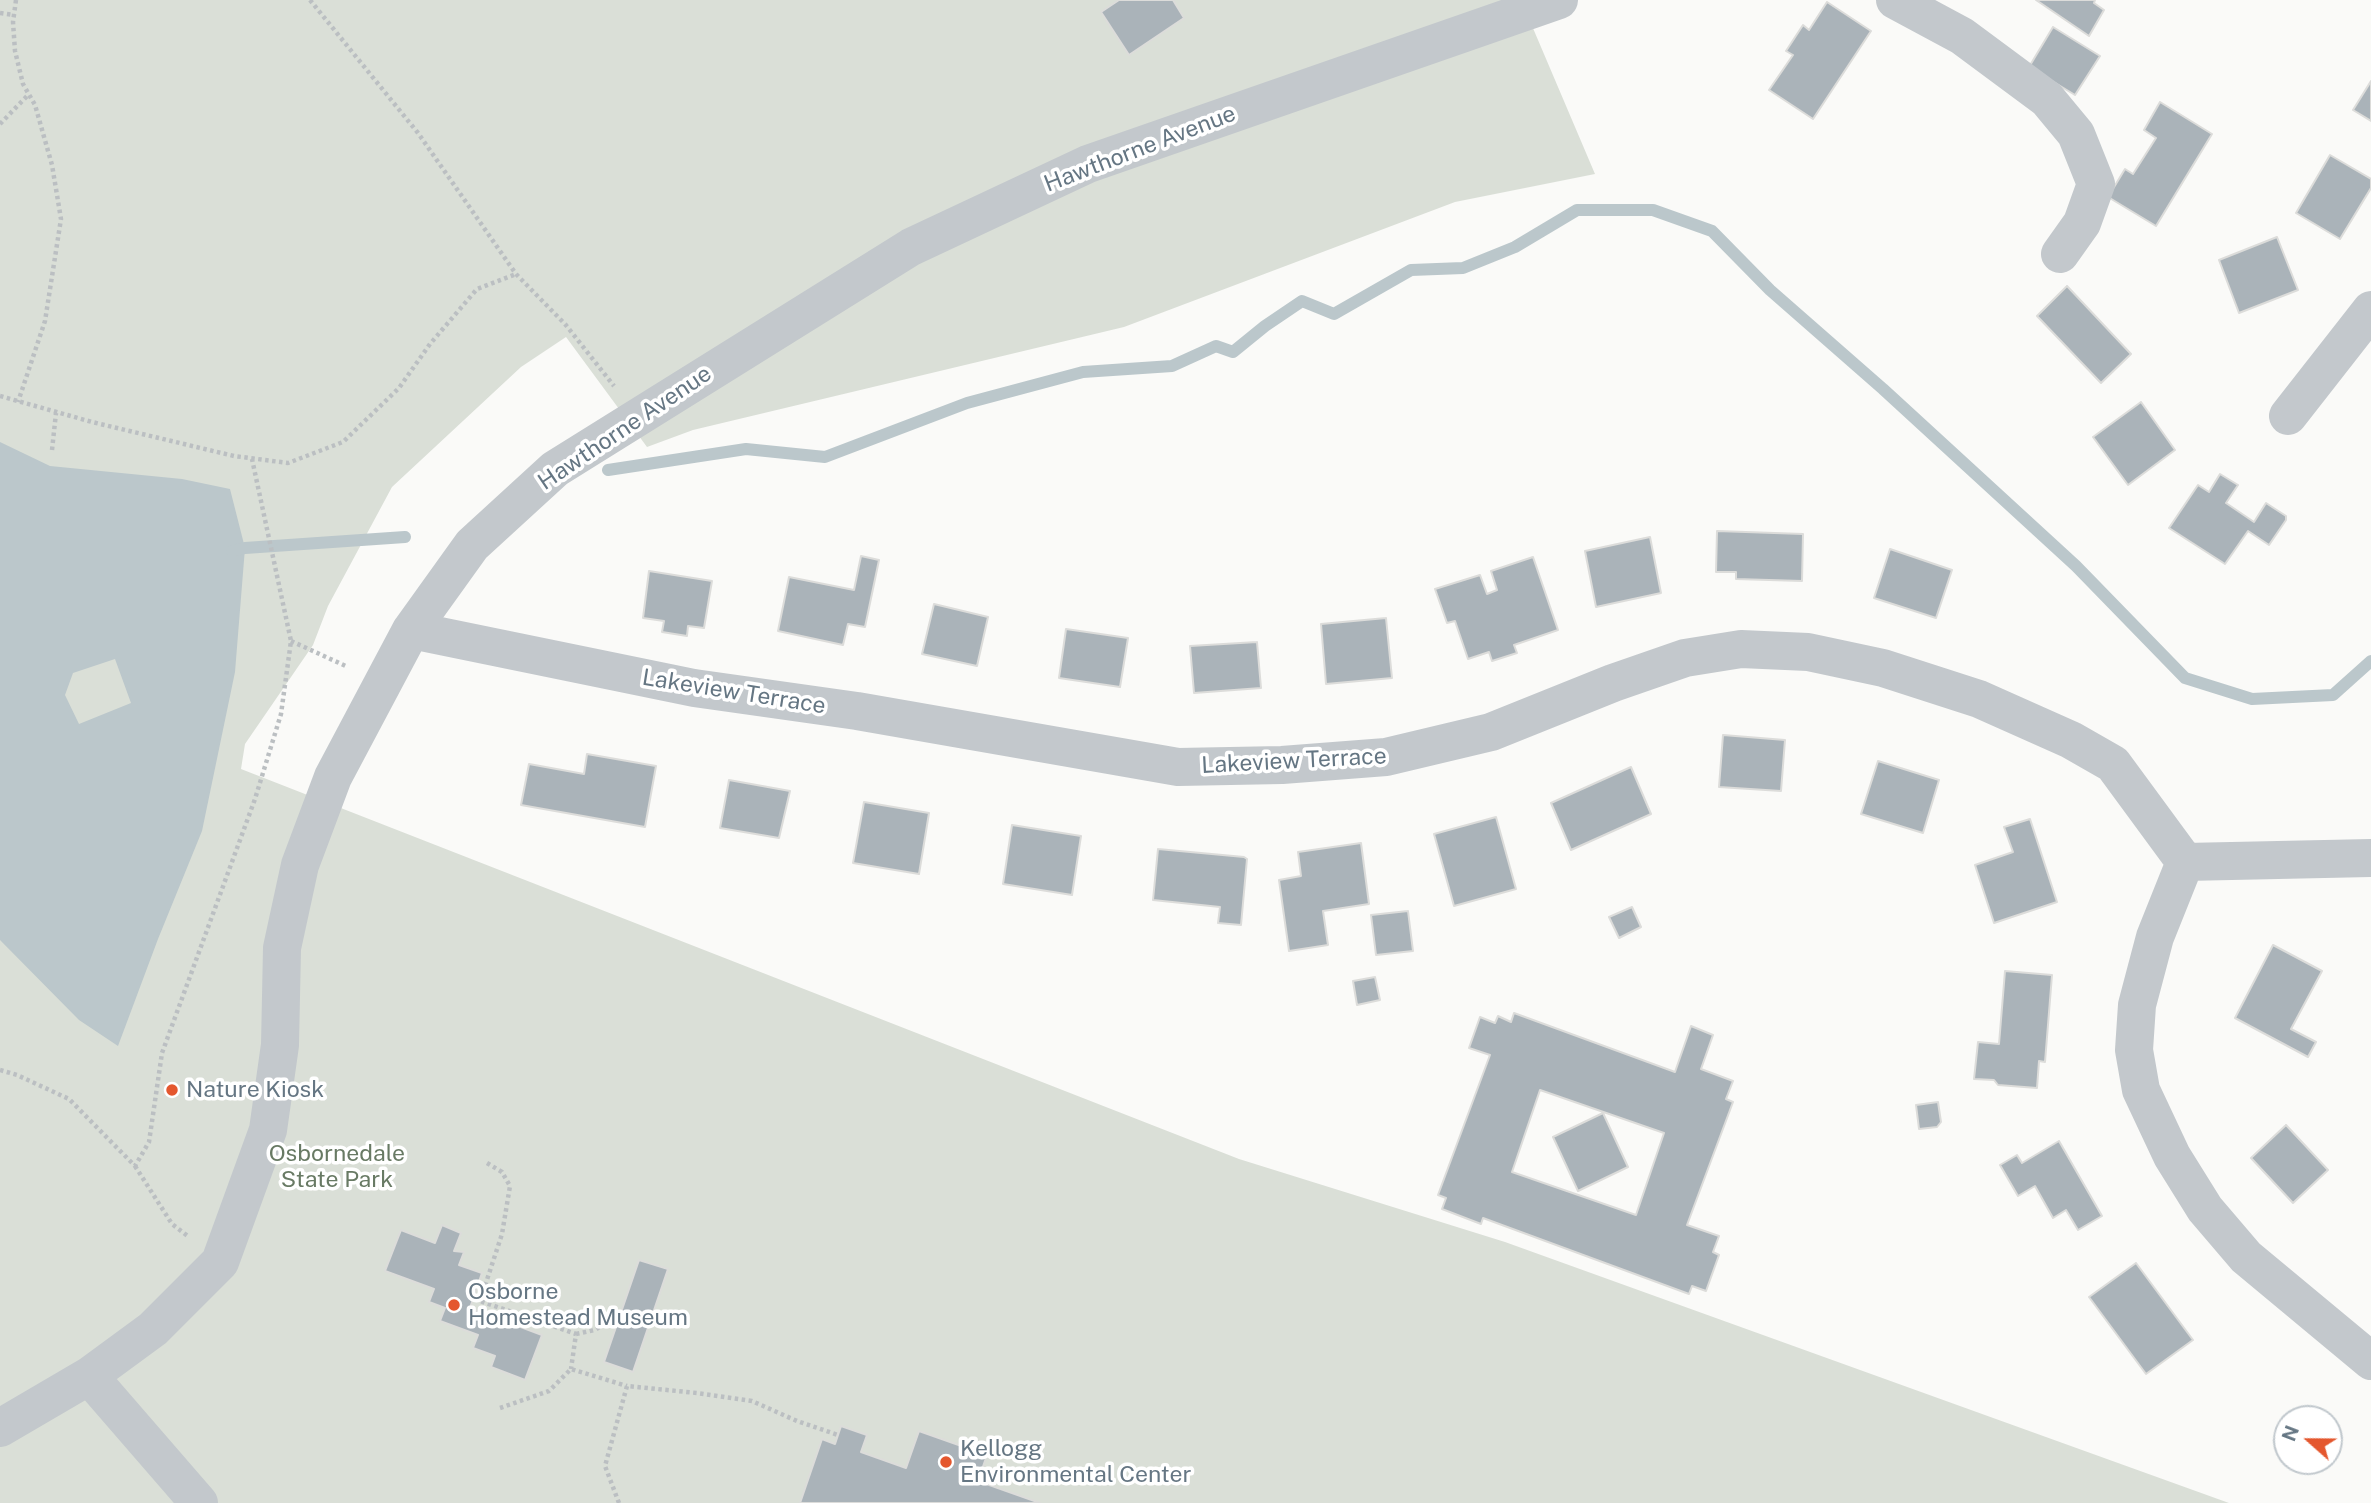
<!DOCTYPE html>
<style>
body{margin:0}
#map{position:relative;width:2371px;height:1503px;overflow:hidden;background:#fafaf8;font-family:"Public Sans",sans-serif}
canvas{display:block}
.north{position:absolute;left:2273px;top:1405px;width:70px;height:70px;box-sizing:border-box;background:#fff;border:2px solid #c1c8cd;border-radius:50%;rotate:291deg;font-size:19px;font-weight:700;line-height:28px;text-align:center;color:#657683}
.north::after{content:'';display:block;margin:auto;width:24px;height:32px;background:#e4572e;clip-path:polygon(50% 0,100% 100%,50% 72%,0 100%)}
</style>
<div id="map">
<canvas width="2371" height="1503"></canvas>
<div class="north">N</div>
</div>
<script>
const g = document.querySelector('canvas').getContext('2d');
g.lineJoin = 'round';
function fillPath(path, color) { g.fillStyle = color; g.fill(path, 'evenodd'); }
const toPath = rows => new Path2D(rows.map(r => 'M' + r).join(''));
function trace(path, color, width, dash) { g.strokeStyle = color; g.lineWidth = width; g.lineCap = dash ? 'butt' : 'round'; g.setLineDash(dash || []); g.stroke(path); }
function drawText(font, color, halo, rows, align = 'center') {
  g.font = font + ' "Public Sans",sans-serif'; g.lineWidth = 7; g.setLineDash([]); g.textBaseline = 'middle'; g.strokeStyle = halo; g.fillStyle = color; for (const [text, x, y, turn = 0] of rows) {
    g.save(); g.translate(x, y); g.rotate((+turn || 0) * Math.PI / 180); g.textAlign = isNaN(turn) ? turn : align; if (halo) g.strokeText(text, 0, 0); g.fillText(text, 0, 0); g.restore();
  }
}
const green = toPath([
 [0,0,1521,0,1595,174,1455,202,1124,327,693,430,647,447,566,337,521,367,392,487,328,606,313,645,245,744,241,769,1239,1159,1505,1242,2229,1503,0,1503]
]);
const water = toPath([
 [0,442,50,466,182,479,230,489,245,548,235,672,202,831,158,939,118,1046,79,1020,0,940],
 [115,659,131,703,79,724,65,695,73,673]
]);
const stream = toPath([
 [608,470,746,449,825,457,967,403,1083,372,1172,366,1216,346,1233,352,1265,326,1302,301,1334,314,1411,270,1463,268,1515,247,1577,210,1653,210,1712,231,1770,290,1883,389,2076,566,2185,678,2252,699,2333,695,2371,661],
 [232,551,245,548,405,537]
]);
const building = toPath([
 [1119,0,1173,0,1184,18,1129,55,1101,12,1119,0],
 [2036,0,2095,0,2094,3,2104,10,2089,36,2036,0],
 [1827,2,1871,31,1813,119,1769,90,1793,55,1786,51,1803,25,1809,30,1827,2],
 [2053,27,2100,56,2075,95,2029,67,2053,27],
 [2371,81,2371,121,2353,110,2371,81],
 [2160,102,2212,134,2156,226,2108,197,2125,169,2133,174,2156,138,2144,130,2160,102],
 [2330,155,2371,179,2371,188,2340,239,2296,213,2330,155],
 [2277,237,2298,290,2239,313,2219,260,2277,237],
 [2067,286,2131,354,2101,383,2037,316,2067,286],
 [2141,402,2175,450,2128,485,2093,437,2141,402],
 [2220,474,2238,485,2226,503,2254,522,2266,503,2286,516,2286,520,2269,545,2248,531,2225,564,2169,528,2198,485,2209,492,2220,474],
 [1717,531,1803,534,1802,581,1736,579,1736,572,1716,572,1717,531],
 [1650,537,1661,593,1596,607,1585,551,1650,537],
 [1890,549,1952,570,1936,618,1874,598,1890,549],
 [861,556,879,560,865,627,848,624,843,645,778,631,789,577,854,590,861,556],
 [1533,557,1558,630,1514,645,1517,653,1492,661,1489,652,1468,659,1455,621,1447,623,1435,589,1480,575,1487,594,1497,590,1491,571,1533,557],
 [649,571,712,581,704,628,688,626,687,636,662,632,664,621,643,618,649,571],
 [934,604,988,617,977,666,922,654,934,604],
 [1386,618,1392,678,1326,684,1321,624,1386,618],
 [1066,629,1128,638,1120,687,1059,678,1066,629],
 [1257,642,1261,688,1194,693,1190,646,1257,642],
 [1723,735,1785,740,1781,791,1719,787,1723,735],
 [587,754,656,766,645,827,521,805,529,764,584,774,587,754],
 [1878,761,1939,780,1923,833,1861,814,1878,761],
 [1631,767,1651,814,1571,850,1551,803,1631,767],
 [729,780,790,791,779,838,720,828,729,780],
 [864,802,929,813,919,874,853,863,864,802],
 [1496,817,1516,889,1454,906,1434,834,1496,817],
 [2030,819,2057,902,1994,923,1975,865,2013,852,2004,827,2030,819],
 [1012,825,1081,836,1072,895,1003,884,1012,825],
 [1361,843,1369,904,1323,911,1328,945,1289,951,1279,880,1301,876,1298,852,1361,843],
 [1158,849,1244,857,1247,859,1241,925,1218,923,1220,907,1153,900,1158,849],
 [1632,907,1641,927,1619,938,1609,917,1632,907],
 [1408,911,1413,951,1376,955,1371,915,1408,911],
 [2273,945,2322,971,2291,1029,2316,1042,2308,1057,2235,1018,2273,945],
 [2005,971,2052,975,2045,1062,2039,1061,2037,1088,1998,1085,1994,1080,1974,1079,1978,1042,1999,1044,2005,971],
 [1375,977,1380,1000,1357,1005,1353,981,1375,977],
 [1514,1013,1675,1072,1691,1026,1713,1035,1701,1069,1733,1081,1726,1099,1733,1102,1687,1225,1719,1236,1713,1252,1719,1255,1706,1291,1692,1286,1689,1294,1483,1218,1481,1224,1442,1209,1446,1198,1438,1195,1490,1055,1469,1048,1480,1017,1495,1023,1498,1016,1511,1022,1514,1013],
 [1540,1090,1664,1133,1636,1215,1512,1172,1540,1090],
 [170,1082,179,1086,174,1097,165,1094,170,1082],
 [1938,1102,1941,1122,1937,1127,1919,1129,1916,1105,1938,1102],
 [1603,1113,1628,1167,1578,1191,1553,1137,1603,1113],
 [2286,1125,2328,1170,2293,1203,2251,1158,2286,1125],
 [2059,1141,2102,1216,2078,1230,2066,1210,2053,1218,2035,1186,2018,1196,2000,1165,2017,1155,2022,1163,2059,1141],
 [442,1225,461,1233,454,1251,464,1252,459,1265,482,1273,470,1308,542,1335,525,1380,491,1367,495,1356,473,1348,478,1335,440,1321,445,1308,429,1302,434,1289,385,1271,401,1230,435,1243,442,1225],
 [639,1260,668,1269,633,1372,604,1362,639,1260],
 [2136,1263,2193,1340,2146,1374,2089,1297,2136,1263],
 [841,1426,867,1435,861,1452,906,1468,919,1431,987,1455,978,1481,1040,1503,800,1503,822,1439,835,1444,841,1426]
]);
const path = toPath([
 [16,0,13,22,15,51,23,84,35,105,52,165,61,219,45,321,18,402],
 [310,0,418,133,516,274,565,324,614,386],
 [0,13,14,15],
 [0,124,29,94],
 [0,396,92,422,234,456,288,463,343,442,399,388,430,344,477,289,516,274],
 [52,450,56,413],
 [291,641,348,667],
 [0,1070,17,1075,69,1099,135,1166,149,1142,162,1053,255,799,281,714,291,641,252,459],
 [487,1163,502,1172,510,1186,502,1234,480,1301,576,1334,571,1369],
 [135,1166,172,1224,189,1237],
 [576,1334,595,1330,621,1312],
 [500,1408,549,1391,571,1369,627,1386],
 [619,1503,605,1466,627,1386,697,1393,752,1401,797,1421,838,1435]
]);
const minor = toPath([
 [1895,0,1962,36,2047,99,2076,134,2096,184,2082,223,2060,254],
 [2288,416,2371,310],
 [411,630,694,688,857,711,1178,767,1282,765,1386,757,1491,732,1613,683,1685,658,1741,649,1808,652,1883,668,1979,699,2071,740,2113,764,2185,862,2371,858],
 [2185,862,2155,937,2137,1005,2134,1050,2141,1090,2172,1156,2205,1209,2246,1257,2371,1361],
 [89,1376,199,1503],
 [0,1428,89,1376,153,1329,220,1262,268,1130,280,1045,282,948,300,865,333,777,411,630,472,545,555,469,911,247,1088,164,1559,0]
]);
const markers = [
 [172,1090,7,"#e4572e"],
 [454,1305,7,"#e4572e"],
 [946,1462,7,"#e4572e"]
];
const streetNames = [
 ["Hawthorne Avenue",1140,149,-21],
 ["Hawthorne Avenue",625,428,-34],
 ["Lakeview Terrace",734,692,9],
 ["Lakeview Terrace",1294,761,-3]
];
const poiNames = [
 ["Nature Kiosk",186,1090],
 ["Osborne",468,1292],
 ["Homestead Museum",468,1318],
 ["Kellogg",960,1449],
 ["Environmental Center",960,1475]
];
const parkNames = [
 ["Osbornedale",337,1154],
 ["State Park",337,1180]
];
fillPath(green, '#dadfd7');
fillPath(water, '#bbc7cb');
trace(stream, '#bbc7cb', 12);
fillPath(building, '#aab3b9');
trace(building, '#dcdcda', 2);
trace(path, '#bbbfc2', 4.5, [3.5, 3.5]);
trace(minor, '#c3c8cc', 38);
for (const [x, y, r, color] of markers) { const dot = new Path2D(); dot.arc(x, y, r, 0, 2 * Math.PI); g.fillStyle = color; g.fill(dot); trace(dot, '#fff', 2.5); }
drawText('23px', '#657683', '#fff', streetNames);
drawText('23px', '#657683', '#fff', poiNames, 'left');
drawText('23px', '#687a64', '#fff', parkNames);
</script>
